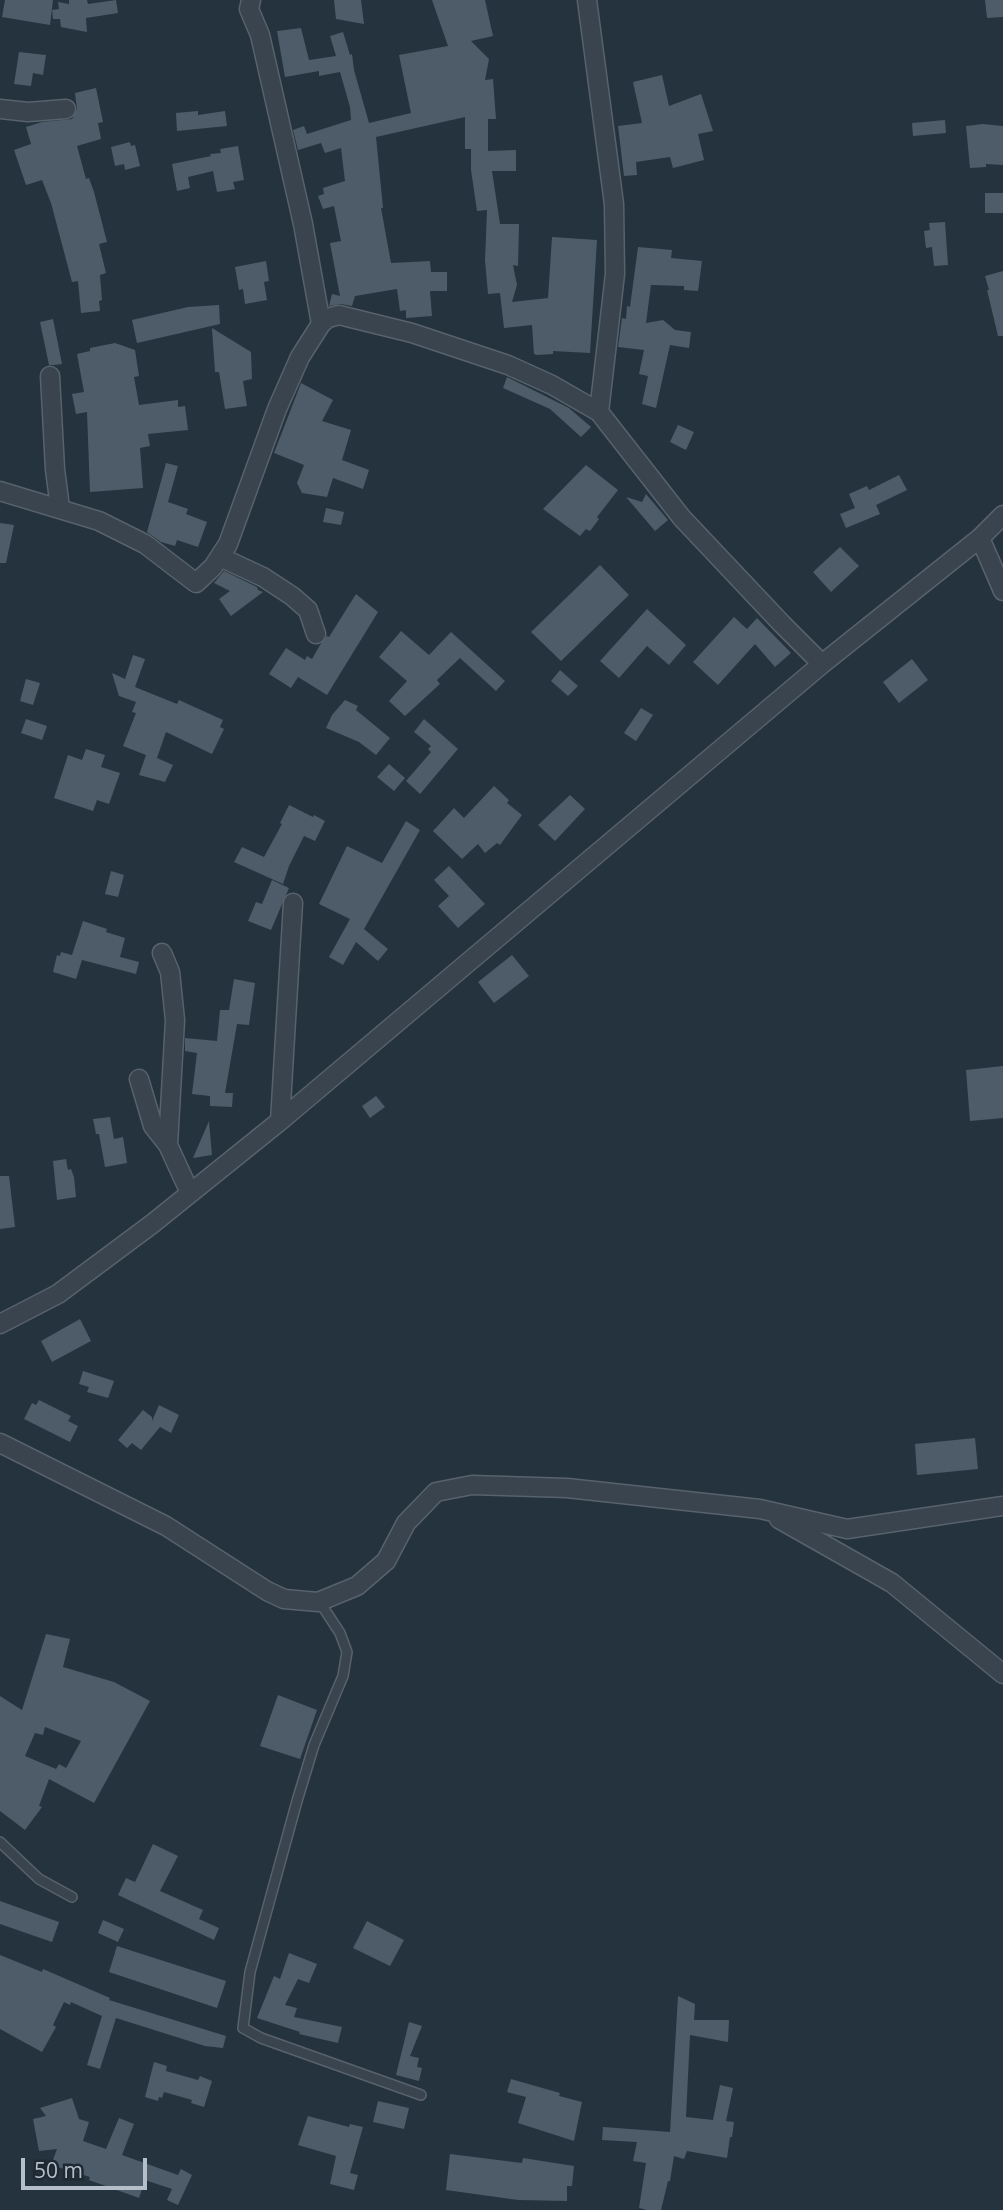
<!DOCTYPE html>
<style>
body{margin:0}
#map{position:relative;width:1003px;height:2210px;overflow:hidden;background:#25333e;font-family:"Open Sans",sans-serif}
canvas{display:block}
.scale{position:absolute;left:21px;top:2158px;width:126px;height:32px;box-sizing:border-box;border:4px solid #b5bfc9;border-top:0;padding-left:9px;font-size:21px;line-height:24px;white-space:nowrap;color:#b5bfc9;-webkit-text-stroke:5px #1e2933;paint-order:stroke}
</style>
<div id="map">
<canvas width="1003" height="2210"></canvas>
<div class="scale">50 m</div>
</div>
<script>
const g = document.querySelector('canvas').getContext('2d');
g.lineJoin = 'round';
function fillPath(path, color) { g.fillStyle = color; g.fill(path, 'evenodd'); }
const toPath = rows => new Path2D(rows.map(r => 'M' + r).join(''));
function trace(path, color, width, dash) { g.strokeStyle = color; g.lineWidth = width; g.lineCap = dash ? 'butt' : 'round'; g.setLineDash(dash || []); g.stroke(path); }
const building = toPath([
 [5,0,53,0,50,25,2,17],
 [69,0,87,0,88,4,116,0,118,13,86,18,87,32,61,27,60,19,53,19,52,10,59,9,58,2,69,4],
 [334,0,361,0,364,24,336,19],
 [432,0,485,0,493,36,471,41,489,59,485,80,493,79,496,119,488,119,488,151,516,150,516,171,492,171,500,224,519,224,518,266,513,265,517,285,512,302,548,298,552,237,597,240,590,353,553,351,553,354,537,355,534,354,532,325,504,328,500,293,488,294,485,260,487,210,477,211,471,170,471,149,465,149,465,117,376,137,383,208,381,208,391,263,430,261,431,272,447,272,447,291,430,291,432,316,406,318,406,310,400,311,397,289,355,296,352,306,341,304,329,306,332,294,340,296,330,243,341,241,334,206,323,209,318,196,324,194,323,188,345,181,341,148,325,153,321,143,298,150,293,130,304,126,307,134,351,120,350,107,340,72,319,76,319,71,285,77,277,31,301,28,309,60,336,56,330,36,343,32,350,55,352,54,354,70,369,123,411,113,399,55,448,46],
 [985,0,1003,0,1003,17,987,18],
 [19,52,46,55,43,75,33,73,31,86,14,84],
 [662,75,669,106,701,94,713,131,698,134,704,160,673,168,670,157,636,162,637,175,624,176,618,126,642,123,633,82],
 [96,88,103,122,98,123,101,139,77,146,86,179,89,178,94,192,107,242,99,244,106,273,100,275,102,300,99,301,100,311,81,313,78,281,72,282,51,203,42,180,26,185,14,150,31,144,26,127,42,122,72,119,77,109,75,93],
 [198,111,198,115,225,111,227,126,177,131,176,113],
 [945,120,946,133,913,136,912,123],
 [983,124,1003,126,1003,165,986,164,986,167,970,168,966,126],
 [130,142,131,146,135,145,140,166,125,170,124,164,115,166,111,147],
 [238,146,244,180,233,182,235,189,217,192,213,171,188,177,190,188,177,191,172,164,211,156,210,154,221,153,220,149],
 [985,193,1003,193,1003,213,985,213],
 [945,222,948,265,934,266,932,247,926,248,924,231,930,230,929,223],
 [638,247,672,250,671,258,702,261,698,291,684,290,684,286,651,285,646,323,663,320,675,330,691,332,689,348,670,345,656,408,642,404,648,376,639,374,644,350,618,347,622,318,626,319,627,306,630,307],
 [266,261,269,281,264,282,267,300,245,304,243,289,239,290,235,267],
 [1003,271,1003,336,998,336,987,290,989,290,985,276],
 [219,305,220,324,137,343,132,320,188,307],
 [53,319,62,364,54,365,49,365,40,322],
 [212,328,251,352,252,379,243,381,247,406,225,409,219,372,215,372],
 [115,343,135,350,139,376,134,377,139,405,178,400,178,407,185,406,188,430,148,434,150,446,140,448,143,488,90,492,87,412,76,414,72,394,84,392,77,354,90,351,90,348],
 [507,377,569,408,591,427,581,437,550,409,503,388],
 [301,383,333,400,322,421,351,430,342,460,369,470,363,489,333,478,327,497,302,493,297,483,304,465,274,453],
 [678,425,694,432,686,450,670,442],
 [166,463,178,466,168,502,188,509,186,514,207,522,198,547,177,540,175,546,161,542,147,532],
 [586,465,618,490,597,517,599,519,590,531,586,529,580,536,543,509],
 [899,475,907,490,876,505,880,514,846,528,840,514,855,508,849,494,867,486,869,490],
 [646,494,668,520,655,531,626,497,642,502],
 [326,508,344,512,341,525,323,522],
 [0,523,14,525,6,563,0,563],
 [840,547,859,566,831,592,813,572],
 [600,565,629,595,561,661,531,632],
 [224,571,257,587,258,590,263,592,231,616,219,599,230,591,214,583],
 [356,594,378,612,327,695,298,677,291,688,269,674,286,648,305,660,307,656,312,659,320,645,327,636,329,637],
 [647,609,686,645,669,665,647,646,619,678,600,661],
 [734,617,747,629,757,618,791,653,775,667,755,644,718,685,693,662],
 [401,631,429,655,451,632,505,681,496,691,460,658,437,680,440,684,405,716,389,701,407,681,379,657],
 [133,655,145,659,135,687,177,704,179,700,223,720,220,727,224,729,212,754,166,732,157,758,173,765,165,782,139,775,146,755,123,746,136,713,132,712,136,702,119,696,112,673,125,679],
 [912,659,928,680,899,703,883,682],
 [560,670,578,686,568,696,551,681],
 [26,679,40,683,33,705,20,701],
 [345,700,358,706,356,710,390,738,376,755,359,742,326,728,332,715],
 [641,708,653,715,636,741,624,733],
 [26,719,47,726,42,740,21,733],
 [424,719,458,749,420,794,406,781,431,752,428,749,431,746,414,732],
 [86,749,105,755,101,767,120,773,109,804,97,800,93,811,54,798,68,755,82,760],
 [389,764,405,778,394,791,377,777],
 [494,786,509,800,507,803,522,815,500,845,497,843,485,853,478,844,462,859,433,831,454,808,464,818],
 [570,795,585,809,555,841,538,825],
 [289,805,313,817,314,815,325,821,315,841,304,836,289,866,283,884,234,862,242,847,264,857,282,824,280,823],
 [406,821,420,830,364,929,388,949,378,961,356,942,343,965,329,957,350,919,319,904,347,846,382,863],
 [449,866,485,904,458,928,438,906,449,896,434,880],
 [111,871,124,875,118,897,105,894],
 [272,880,289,888,271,930,248,921,256,902,262,904],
 [83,921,107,929,106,932,125,938,120,957,139,962,136,974,82,960,76,979,53,972,57,955,60,956,61,952,72,955],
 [512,955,529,976,494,1003,478,982],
 [234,979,255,983,249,1025,237,1024,225,1093,233,1093,232,1107,210,1106,210,1096,192,1094,197,1053,185,1051,185,1038,217,1041,220,1010,229,1010],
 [1003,1066,1003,1118,970,1121,966,1070],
 [376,1096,385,1107,370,1118,362,1106],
 [110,1117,114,1139,123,1137,127,1163,105,1167,99,1134,96,1134,93,1119],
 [209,1121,212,1155,193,1158],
 [66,1159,68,1170,71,1169,74,1177,76,1197,57,1200,53,1161],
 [0,1176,9,1176,15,1227,0,1229],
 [80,1319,91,1341,52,1362,41,1341],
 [83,1371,114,1381,108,1398,87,1392,89,1387,79,1384],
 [39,1400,71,1416,68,1421,78,1426,70,1442,24,1419,32,1403,36,1405],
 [159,1405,179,1415,171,1433,160,1427,141,1450,132,1443,127,1448,118,1440,143,1410,152,1417,152,1421],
 [975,1438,978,1469,917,1475,915,1444],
 [46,1634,70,1639,63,1667,114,1682,150,1701,94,1803,49,1779,39,1806,42,1807,25,1830,0,1811,0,1696,22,1710],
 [45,1727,81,1741,66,1768,59,1764,56,1769,25,1756,35,1733,43,1735],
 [278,1695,317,1710,300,1759,260,1746],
 [153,1844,178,1856,160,1891,203,1910,199,1919,219,1928,214,1940,118,1895,126,1878,135,1882],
 [0,1901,59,1922,52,1942,0,1924],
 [103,1920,124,1929,118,1942,98,1933],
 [367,1921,404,1940,390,1966,353,1948],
 [117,1946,226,1981,217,2008,109,1972],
 [289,1953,317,1964,309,1983,298,1979,285,2005,297,2008,294,2017,342,2027,338,2043,299,2034,300,2032,257,2018,274,1976,280,1979],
 [0,1955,42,1972,43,1969,110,1998,109,2000,226,2036,223,2048,205,2046,116,2018,100,2069,87,2065,102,2016,71,2002,70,2005,64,2002,53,2025,56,2027,42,2052,0,2029],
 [678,1996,695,2004,694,2020,729,2020,728,2042,690,2035,686,2117,713,2120,720,2085,733,2088,726,2121,734,2122,732,2137,730,2137,727,2158,687,2151,684,2159,674,2156,670,2181,668,2181,661,2210,647,2210,639,2208,646,2163,633,2161,637,2142,602,2140,603,2127,670,2132],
 [409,2022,422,2026,410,2056,419,2058,417,2067,422,2068,419,2081,396,2075],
 [154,2062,167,2066,166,2071,198,2080,200,2076,212,2081,204,2107,191,2103,192,2100,164,2092,162,2098,159,2097,158,2101,145,2097],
 [511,2079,560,2093,559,2096,582,2102,574,2141,518,2123,526,2097,507,2092],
 [72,2098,79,2119,89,2122,83,2141,106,2149,119,2118,134,2124,122,2155,178,2175,181,2169,192,2175,178,2205,167,2200,172,2189,145,2180,139,2198,89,2180,90,2177,51,2165,57,2149,39,2151,33,2119,46,2116,40,2108],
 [378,2101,409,2108,404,2129,373,2122],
 [308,2116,349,2127,350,2124,363,2127,350,2173,358,2175,354,2190,330,2184,336,2156,298,2145],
 [450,2154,522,2163,523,2158,574,2166,572,2186,567,2186,567,2201,518,2200,446,2190]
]);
const service = toPath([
 [319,1601,340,1633,347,1652,343,1676,314,1745,297,1801,250,1972,243,2028,261,2038,421,2095],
 [0,1842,39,1879,72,1897]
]);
const minor = toPath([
 [251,0,249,9,260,35,303,224,321,324],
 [587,0,614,204,615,274,599,412],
 [0,109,28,112,66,109],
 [50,376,55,469,60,508],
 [0,491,99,521,145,544,196,583,213,567,228,544,277,409,300,357,321,324,328,318,339,315,412,333,508,365,552,385,599,412,682,518,782,624,822,664],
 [980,538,1003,591],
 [220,557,263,577,292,596,308,610,316,634],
 [162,953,170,972,175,1020,168,1145,190,1193],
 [139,1079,153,1126,168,1145],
 [280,1121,293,903],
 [0,1324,58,1294,152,1224,280,1121,822,664,980,538,1003,515],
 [0,1443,166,1526,267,1591,284,1599,318,1602,357,1586,386,1561,406,1523,436,1492,472,1485,567,1488,760,1509,847,1529,1003,1506],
 [779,1519,892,1583,1003,1674]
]);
fillPath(building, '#4e5c69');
trace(service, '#57626c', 12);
trace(minor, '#57626c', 21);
trace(service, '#39444e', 9);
trace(minor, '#39444e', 18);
</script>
